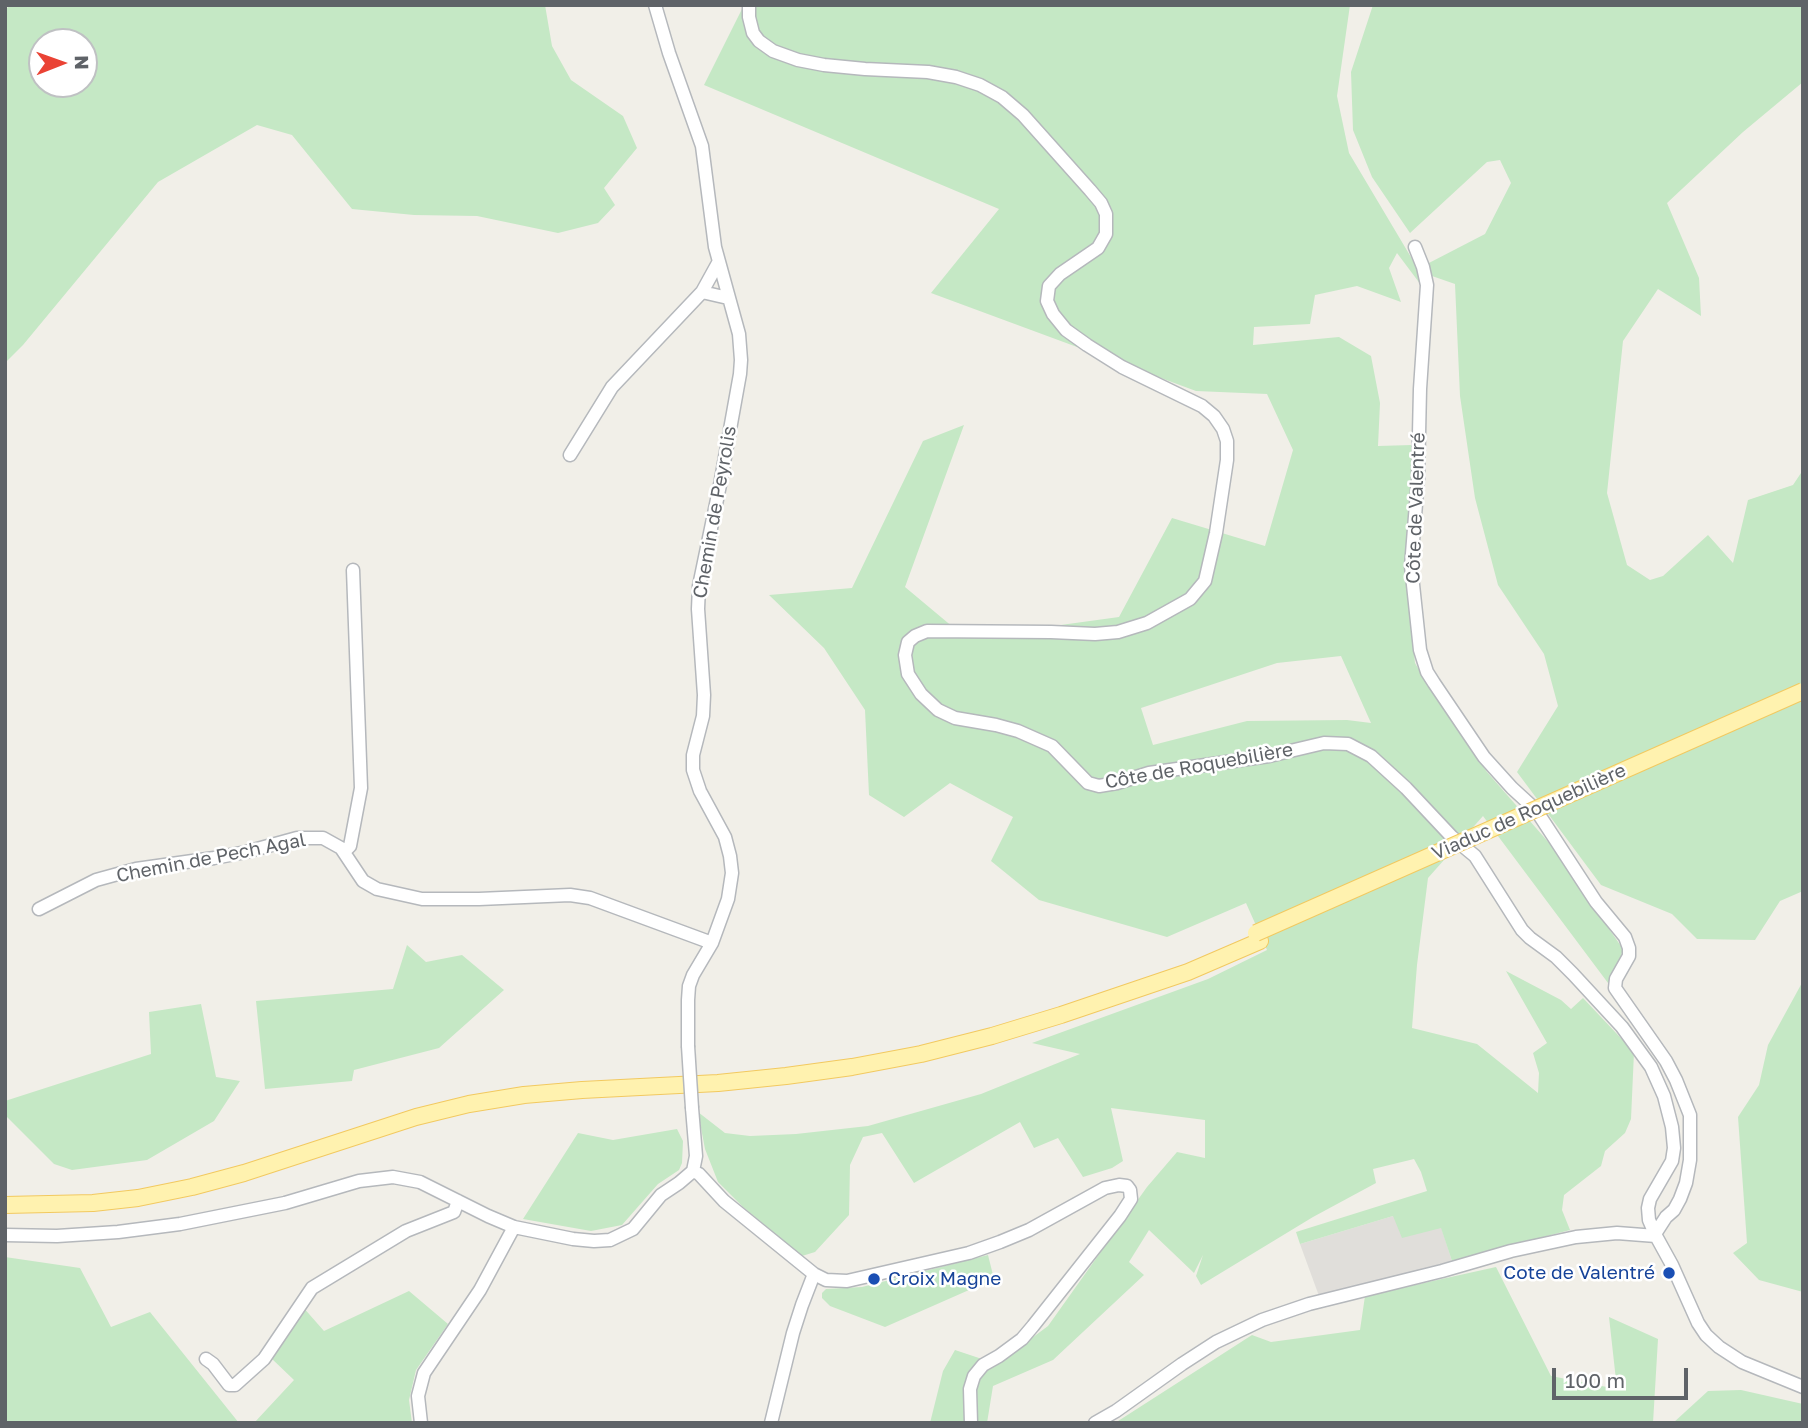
<!DOCTYPE html>
<meta charset="utf-8">
<style>
body{margin:0}
#map{position:relative;width:1808px;height:1428px;overflow:hidden;background:#f1efe8;font-family:"Golos Text",sans-serif}
canvas{display:block}
.frame{position:absolute;inset:0;border:7px solid #5f6368;pointer-events:none}
.north{position:absolute;left:28px;top:28px;width:70px;height:70px;box-sizing:border-box;background:#fff;border:2px solid #bfc1c3;border-radius:50%;rotate:89deg;font-size:19px;font-weight:700;line-height:28px;text-align:center;color:#5f6368}
.north::after{content:'';display:block;margin:auto;width:24px;height:32px;background:#ea4335;clip-path:polygon(50% 0,100% 100%,50% 72%,0 100%)}
.scale{position:absolute;left:1552px;top:1368px;width:136px;height:32px;box-sizing:border-box;border:4px solid #5f6368;border-top:0;padding-left:9px;font-size:21px;line-height:24px;white-space:nowrap;color:#5f6368;-webkit-text-stroke:5px #fff;paint-order:stroke}
</style>
<div id="map">
<canvas width="1808" height="1428"></canvas>
<div class="frame"></div>
<div class="north">N</div>
<div class="scale">100 m</div>
</div>
<script>
const g = document.querySelector('canvas').getContext('2d');
g.lineJoin = 'round';
function fillPath(path, color) { g.fillStyle = color; g.fill(path, 'evenodd'); }
const toPath = rows => new Path2D(rows.map(r => 'M' + r).join(''));
function trace(path, color, width, dash) { g.strokeStyle = color; g.lineWidth = width; g.lineCap = dash ? 'butt' : 'round'; g.setLineDash(dash || []); g.stroke(path); }
function drawText(font, color, halo, rows, align = 'center') {
  g.font = font + ' "Golos Text",sans-serif'; g.lineWidth = 5; g.setLineDash([]); g.textBaseline = 'middle'; g.strokeStyle = halo; g.fillStyle = color; for (const [text, x, y, turn = 0] of rows) {
    g.save(); g.translate(x, y); g.rotate((+turn || 0) * Math.PI / 180); g.textAlign = isNaN(turn) ? turn : align; if (halo) g.strokeText(text, 0, 0); g.fillText(text, 0, 0); g.restore();
  }
}
const industrial = toPath([
 [1393,1216,1441,1227,1452,1261,1319,1296,1300,1244]
]);
const green = toPath([
 [10,5,545,5,552,46,571,80,623,116,637,148,604,188,615,205,598,223,558,233,477,216,414,215,352,209,292,135,257,125,158,182,23,345,5,363,5,10],
 [42,42,84,42,84,84,42,84],
 [744,5,1350,5,1337,96,1349,153,1421,274,1421,285,1397,253,1389,268,1401,302,1357,286,1315,295,1310,324,1254,327,1253,345,1339,337,1371,356,1380,403,1378,446,1412,445,1407,587,1415,663,1435,697,1487,772,1550,844,1623,949,1620,959,1608,983,1483,816,1428,878,1417,965,1412,1028,1477,1044,1538,1093,1539,1073,1533,1053,1547,1043,1506,971,1561,1000,1571,1009,1583,998,1634,1052,1631,1119,1625,1133,1605,1151,1601,1166,1564,1195,1562,1210,1570,1230,1452,1261,1441,1228,1402,1238,1393,1216,1300,1244,1296,1232,1427,1191,1421,1172,1414,1159,1373,1169,1376,1183,1313,1217,1201,1285,1196,1276,1203,1255,1194,1273,1149,1230,1129,1262,1144,1275,1053,1360,993,1386,987,1423,930,1423,943,1371,955,1350,997,1364,1048,1326,1147,1187,1177,1152,1205,1158,1205,1120,1111,1108,1123,1161,1112,1168,1083,1177,1058,1138,1034,1148,1020,1122,914,1183,882,1133,863,1137,850,1165,849,1215,815,1252,802,1256,743,1207,718,1182,705,1149,698,1112,725,1133,750,1136,796,1134,868,1126,981,1094,1080,1054,1032,1043,1208,979,1267,950,1246,903,1167,937,1039,900,991,861,1013,817,950,783,904,817,869,795,865,710,824,648,769,595,852,588,923,441,964,425,905,587,966,638,1119,617,1172,518,1265,546,1293,450,1267,394,1196,391,931,293,999,209,704,85],
 [1341,656,1371,723,1347,720,1247,721,1153,745,1141,708,1277,663],
 [1373,5,1803,5,1803,82,1743,132,1667,203,1699,278,1701,316,1658,289,1623,341,1607,493,1627,565,1650,580,1663,576,1708,535,1733,563,1748,500,1793,485,1803,470,1803,891,1780,901,1755,940,1697,939,1672,914,1601,885,1517,772,1558,706,1544,654,1498,585,1475,498,1460,396,1455,284,1432,276,1427,264,1485,234,1511,183,1500,160,1487,162,1410,233,1372,177,1353,130,1351,72],
 [407,945,426,962,462,955,504,990,439,1048,354,1070,352,1081,265,1089,256,1001,393,989],
 [1803,981,1803,1292,1759,1280,1733,1253,1747,1243,1738,1117,1759,1085,1768,1045],
 [201,1004,216,1077,240,1081,214,1121,147,1160,72,1170,54,1164,5,1115,5,1101,151,1054,149,1012],
 [677,1129,683,1141,682,1163,679,1170,658,1184,622,1225,591,1231,523,1219,578,1133,613,1140],
 [988,1255,994,1279,885,1327,830,1306,822,1298,822,1293,826,1289,862,1287],
 [5,1257,80,1268,111,1327,150,1312,239,1423,5,1423],
 [1496,1267,1551,1376,1617,1389,1609,1317,1658,1339,1653,1423,1115,1423,1252,1335,1271,1342,1360,1330,1365,1296],
 [409,1291,448,1324,416,1370,409,1400,412,1423,254,1423,294,1380,271,1358,302,1306,324,1331],
 [1741,1390,1803,1404,1803,1423,1673,1423,1708,1391]
]);
const minor = toPath([
 [655,5,669,53,702,146,715,247,739,334,741,360,740,374,720,485,699,586,698,609,704,695,703,716,693,755,693,770,700,791,725,837,730,856,732,873,728,899,712,943,693,975,689,986,688,1000,688,1046],
 [749,5,749,17,753,33,759,41,773,51,798,60,824,65,865,69,928,72,956,77,980,85,1002,97,1023,115,1090,190,1101,203,1106,214,1106,234,1098,248,1060,274,1049,286,1047,301,1053,314,1066,330,1087,345,1122,367,1202,406,1214,416,1223,429,1227,441,1227,460,1216,533,1205,581,1190,599,1147,623,1118,632,1095,634,1051,632,927,631,915,636,908,642,905,655,908,674,921,694,938,710,955,718,996,725,1018,731,1052,746,1088,783,1099,786,1117,783,1149,773,1269,756,1324,743,1348,744,1371,756,1406,788,1452,837,1475,856,1522,930,1530,938,1556,957,1573,974,1622,1027,1651,1067,1664,1096,1672,1127,1674,1148,1672,1161,1650,1199,1648,1208,1649,1220,1656,1236,1672,1265,1698,1323,1706,1335,1719,1347,1742,1362,1803,1387],
 [1415,247,1423,267,1427,285,1420,389,1418,479,1411,566,1420,650,1427,672,1434,683,1484,757,1512,788,1536,810,1596,902,1625,937,1629,948,1629,956,1616,979,1615,988,1666,1061,1676,1080,1690,1115,1690,1160,1686,1183,1680,1199,1674,1210,1666,1217,1655,1234],
 [702,292,728,298],
 [570,455,612,387,702,292,718,263],
 [344,852,350,846,361,788,353,570],
 [39,909,96,880,136,869,214,858,246,852,297,838,323,838,341,848,363,881,377,889,422,899,479,899,570,895,590,898,712,943],
 [693,1171,699,1174,724,1201,814,1274,826,1280,847,1281,969,1253,1000,1242,1029,1230,1105,1188,1119,1185,1127,1186,1130,1190,1131,1199,1120,1216,1033,1326,1022,1339,999,1356,983,1365,974,1376,970,1389,971,1423],
 [5,1235,57,1236,118,1232,180,1224,285,1203,359,1181,393,1177,420,1182,488,1216,514,1227,573,1239,594,1241,610,1240,633,1229,661,1195,679,1183,693,1171,696,1156,692,1108],
 [206,1359,213,1364,229,1385,235,1385,264,1359,312,1288,406,1231,454,1212,458,1201],
 [421,1423,418,1396,424,1373,480,1290,514,1227],
 [771,1423,793,1333,802,1305,814,1274],
 [1095,1423,1116,1411,1182,1364,1216,1342,1262,1320,1309,1304,1442,1271,1511,1251,1576,1237,1617,1233,1656,1236]
]);
const major = toPath([
 [5,1205,93,1203,138,1198,192,1187,244,1173,416,1117,469,1104,524,1095,582,1090,718,1083,786,1076,852,1067,921,1054,992,1036,1061,1015,1188,972,1260,941]
]);
const minorBridge = toPath([
 [688,1046,692,1108]
]);
const majorBridge = toPath([
 [1256,933,1803,691]
]);
const markers = [
 [1669,1273,7,"#1a4fb4"],
 [874,1279,7,"#1a4fb4"]
];
const streetNames = [
 ["Côte de Valentré",1416,508,-88],
 ["Chemin de Peyrolis",715,512,-80],
 ["Côte de Roquebilière",1199,766,-10],
 ["Viaduc de Roquebilière",1529,812,-24],
 ["Chemin de Pech Agal",211,858,-11]
];
const transitNames = [
 ["Cote de Valentré",1655,1273],
 ["Croix Magne",888,1279,"left"]
];
fillPath(industrial, '#e0deda');
fillPath(green, '#c5e8c5');
trace(minor, '#b5b8bc', 15);
trace(major, '#f2c960', 18);
trace(minor, '#fff', 12);
trace(major, '#fff2af', 16);
trace(minorBridge, '#b5b8bc', 15, []);
trace(majorBridge, '#f2c960', 18, []);
trace(minorBridge, '#fff', 12);
trace(majorBridge, '#fff2af', 16);
for (const [x, y, r, color] of markers) { const dot = new Path2D(); dot.arc(x, y, r, 0, 2 * Math.PI); g.fillStyle = color; g.fill(dot); trace(dot, '#fff', 2.5); }
drawText('19px', '#5f6368', '#fff', streetNames);
drawText('19px', '#164399', '#fff', transitNames, 'right');
</script>
